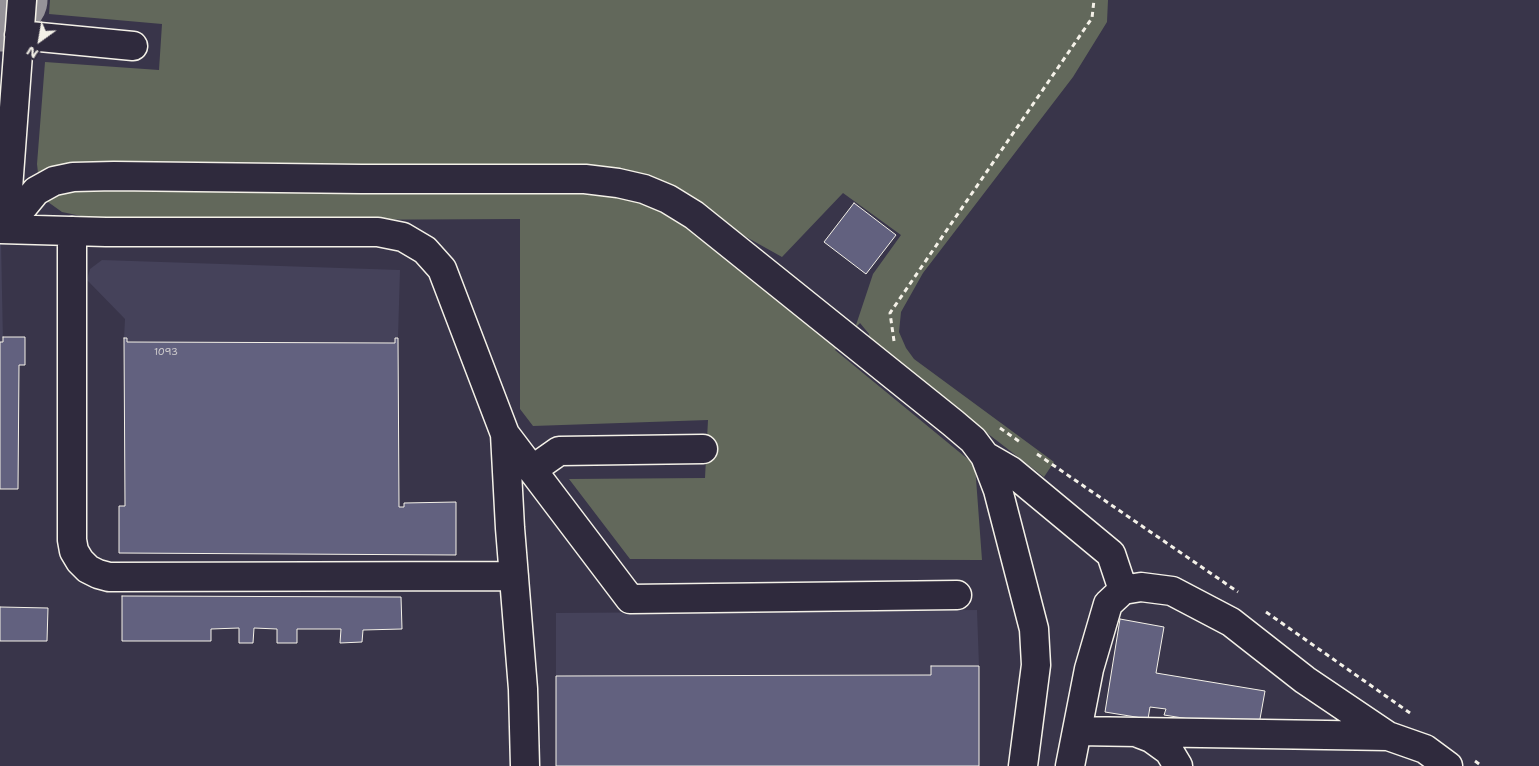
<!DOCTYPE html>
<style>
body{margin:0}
#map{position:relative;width:1539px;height:766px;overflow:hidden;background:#39354a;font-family:"Shantell Sans",sans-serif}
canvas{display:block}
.north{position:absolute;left:15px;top:15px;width:50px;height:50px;-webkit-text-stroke:4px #2f2a3d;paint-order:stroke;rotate:212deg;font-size:14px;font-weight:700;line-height:20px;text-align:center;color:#f4f1e8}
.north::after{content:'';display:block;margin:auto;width:18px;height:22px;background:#f4f1e8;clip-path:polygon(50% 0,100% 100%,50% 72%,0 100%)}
</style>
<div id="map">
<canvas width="1539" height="766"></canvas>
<div class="north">N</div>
</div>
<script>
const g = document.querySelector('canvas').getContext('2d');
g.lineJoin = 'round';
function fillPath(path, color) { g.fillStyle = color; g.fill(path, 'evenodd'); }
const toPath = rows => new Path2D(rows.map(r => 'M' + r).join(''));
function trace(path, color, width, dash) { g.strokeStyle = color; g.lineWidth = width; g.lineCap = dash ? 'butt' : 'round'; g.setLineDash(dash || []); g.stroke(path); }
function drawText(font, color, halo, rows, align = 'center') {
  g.font = font + ' "Shantell Sans",sans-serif'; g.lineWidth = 4.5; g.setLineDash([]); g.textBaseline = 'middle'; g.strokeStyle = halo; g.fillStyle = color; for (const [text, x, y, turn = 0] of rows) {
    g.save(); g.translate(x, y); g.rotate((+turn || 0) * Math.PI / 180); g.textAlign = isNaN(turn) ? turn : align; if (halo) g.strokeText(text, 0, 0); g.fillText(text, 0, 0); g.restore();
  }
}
const built = toPath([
 [0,241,1,241,3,342,0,342],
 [102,260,400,270,398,338,395,338,395,343,127,342,126,338,124,338,125,319,87,280,90,269],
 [977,610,979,666,932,666,931,675,556,676,556,613]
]);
const green = toPath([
 [50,0,1108,0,1107,22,1073,77,923,273,901,312,899,332,906,348,914,359,1054,462,1044,477,869,342,869,334,860,323,855,328,873,274,901,235,843,193,782,257,698,210,672,192,73,167,38,173,37,164,45,62,159,70,162,24,49,14],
 [65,186,586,188,664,206,841,343,835,350,975,465,982,560,630,559,569,479,705,478,708,420,533,426,520,409,520,219,105,221,62,212,48,202,44,196]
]);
const taxiway = toPath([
 [0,16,12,0]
]);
const building = toPath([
 [854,203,896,235,866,274,824,242,854,203],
 [3,337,25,337,25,365,19,365,18,489,0,489,0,342,3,342,3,337],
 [124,338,127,338,127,342,395,343,395,338,398,338,399,507,404,507,404,503,456,502,456,555,119,553,119,506,125,506,124,338],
 [122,596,401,597,402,629,363,630,362,642,340,643,341,629,297,629,297,643,277,643,277,629,254,628,253,643,239,643,239,628,211,629,211,641,122,641,122,596],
 [0,607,48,608,47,641,0,641,0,607],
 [1120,619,1164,627,1156,673,1265,691,1258,730,1164,715,1166,709,1150,707,1148,719,1105,712,1120,619],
 [931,666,979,666,979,766,556,766,556,676,931,675,931,666]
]);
const path = toPath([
 [894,341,890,313,1092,18,1094,0],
 [1000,428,1020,442],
 [1037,454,1238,592],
 [1266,612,1410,713],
 [1475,761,1482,766]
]);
const minor = toPath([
 [19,35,133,46],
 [0,229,106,232,378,232,403,237,425,250,442,269,505,434,630,599,957,595],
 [5,229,36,191,54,181,73,177,114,176,361,179,585,179,618,183,644,189,668,199,694,215,953,423,973,440,985,456,998,490,1034,629,1036,665,1023,766],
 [5,229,22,0],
 [72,231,72,540,74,551,80,561,88,569,98,574,109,577,514,576],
 [505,434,510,528,523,689,525,766],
 [985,456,1011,471,1111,554,1123,590],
 [532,470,559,451,703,449],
 [1077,731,1388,736],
 [1138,733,1151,738,1169,751,1178,766],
 [1070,766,1089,669,1108,604,1123,590,1141,587,1172,591,1231,622,1305,680,1388,736,1425,749,1448,766]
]);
const numberNames = [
 ["1093",166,352]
];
fillPath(built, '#45425a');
fillPath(green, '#62685b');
trace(taxiway, '#969399', 71);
fillPath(building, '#62617f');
trace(building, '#f4f1e8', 1);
trace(minor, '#f4f1e8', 31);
trace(path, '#f4f1e8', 3, [5, 4]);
trace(minor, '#2f2a3d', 28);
drawText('10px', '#d0cdce', null, numberNames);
</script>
